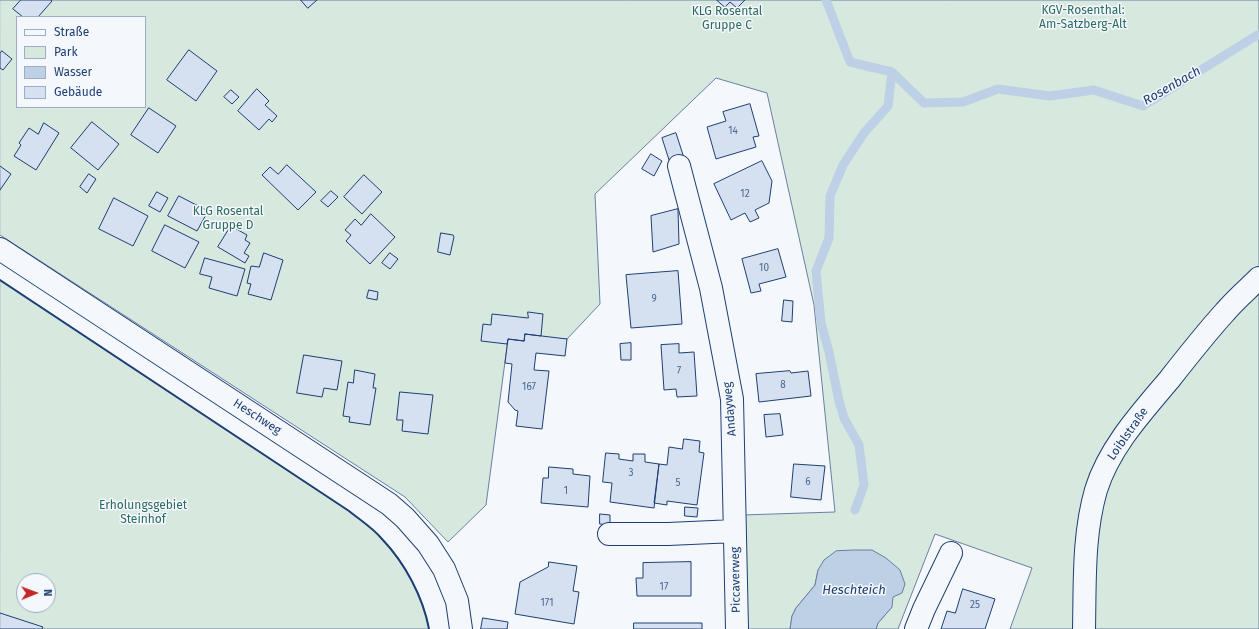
<!DOCTYPE html>
<meta charset="utf-8">
<style>
body{margin:0}
#map{position:relative;width:1259px;height:629px;overflow:hidden;background:#f4f7fb;font-family:"Fira Sans",sans-serif}
canvas{display:block}
.legend{position:absolute;left:16px;top:16px;width:130px;height:92px;box-sizing:border-box;background:#f4f7fb;border:1px solid #9eadc5;margin:0;padding:5px 7px;list-style:none;font-size:12px;color:#1d3f73}
.legend li{display:flex;align-items:center;gap:8px;height:20px}
.legend b{width:20px;border:1px solid #9eadc5}
.north{position:absolute;left:16px;top:573px;width:40px;height:40px;box-sizing:border-box;background:#f4f7fb;border:1px solid #9eadc5;border-radius:50%;rotate:89deg;font-size:11px;font-weight:700;line-height:16px;text-align:center;color:#1d3f73}
.north::after{content:'';display:block;margin:auto;width:14px;height:18px;background:#c62828;clip-path:polygon(50% 0,100% 100%,50% 72%,0 100%)}
</style>
<div id="map">
<canvas width="1259" height="629"></canvas>
<ul class="legend">
<li><b style="height:5px;background:#f4f7fb"></b>Straße</li>
<li><b style="height:11px;background:#d7e8df"></b>Park</li>
<li><b style="height:11px;background:#bed0e5"></b>Wasser</li>
<li><b style="height:11px;background:#d5e0f0"></b>Gebäude</li>
</ul>
<div class="north">N</div>
</div>
<script>
const g = document.querySelector('canvas').getContext('2d');
g.lineJoin = 'round';
function paint(path, color) { g.fillStyle = color; g.fill(path, 'evenodd'); }
function trace(path, color, width, dash) { g.strokeStyle = color; g.lineWidth = width; g.lineCap = dash ? 'butt' : 'round'; g.setLineDash(dash || []); g.stroke(path); }
function write(font, color, halo, rows, align = 'center') {
  g.font = font + ' "Fira Sans",sans-serif'; g.lineWidth = 3; g.setLineDash([]); g.textBaseline = 'middle'; g.strokeStyle = halo; g.fillStyle = color; for (const [text, x, y, turn = 0] of rows) {
    g.save(); g.translate(x, y); g.rotate((+turn || 0) * Math.PI / 180); g.textAlign = isNaN(turn) ? turn : align; if (halo) g.strokeText(text, 0, 0); g.fillText(text, 0, 0); g.restore();
  }
}
const green = new Path2D(`
 M0,0H1259V629H1010L1032,568L935,534L898,629H876L878,623L892,607L818,570L815,585L796,608L792,616L790,629H747L742,515L835,512L814,305L767,93L716,78L595,194L600,304L567,339H508L486,505L448,542L405,497L0,235ZM17,17H145V107H17Z
 M0,280L349,511C360,520 373,528 382,539C404,563 423,596 429,629H0ZM24,581H48V605H24Z`);
const water = new Path2D(`
 M854,550H872L886,558L900,570L905,584L902,593L893,597L892,607L878,623L876,629H790L792,616L796,608L815,585L818,570L824,560L836,551Z`);
const stream = new Path2D(`
 M826,0L850,62L892,72L924,103L963,102L998,89L1050,96L1094,90L1143,106L1259,34
 M855,510L864,485L859,445L844,418L839,401L829,352L821,323L816,271L829,238L830,196L843,165L864,133L888,106L892,72`);
const building = new Path2D(`
 M21,0H51L52,1L38,17H23L13,9Z
 M301,0H317L308,8Z
 M717,0H745L737,8L730,2L725,7Z
 M189,50L217,71L196,101L167,80Z
 M2,51L12,59L3,70L0,68V54Z
 M257,89L269,101L265,105L277,116L272,122L269,119L259,130L238,111Z
 M231,90L239,97L232,104L224,97Z
 M750,104L759,136L753,137L756,147L716,159L707,127L726,121L723,112Z
 M149,108L176,126L158,153L131,135Z
 M92,122L119,144L98,170L71,148Z
 M44,123L59,133L36,170L14,156L21,145L19,143L29,128L38,134Z
 M676,133L684,158L670,163L662,138Z
 M651,154L662,161L654,176L642,169Z
 M762,161L772,181L769,203L755,210L759,218L750,222L745,213L731,220L714,184Z
 M287,165L316,192L298,210L262,175L270,167L278,174Z
 M0,166L11,174L0,190Z
 M89,174L96,179L87,193L80,187Z
 M364,175L382,192L362,214L344,197Z
 M331,191L338,197L328,207L321,201Z
 M157,192L168,198L160,212L149,206Z
 M179,196L208,211L197,231L168,216Z
 M114,198L148,216L133,246L99,229Z
 M678,209L679,244L653,252L651,216Z
 M371,214L395,237L370,264L346,241L351,235L345,230L355,219L361,225Z
 M165,225L199,242L185,268L152,251Z
 M231,226L247,235L245,240L250,243L244,253L249,256L245,263L218,247Z
 M441,233L453,235L454,237L450,255L438,252Z
 M778,249L786,277L759,284L761,291L751,293L742,259Z
 M264,253L283,260L271,300L248,294L251,284L247,283L251,266L259,267Z
 M390,253L398,259L390,269L382,263Z
 M205,258L245,269L237,296L209,288L212,277L200,274Z
 M678,271L682,324L631,328L626,275Z
 M369,290L378,292L377,300L367,298Z
 M784,300L793,301L792,322L782,321Z
 M528,312L543,314L541,336L525,334L524,341L508,339L507,344L481,341L483,324L491,325L492,314L528,318Z
 M525,334L567,339L565,356L536,353L534,370L549,371L542,429L516,426L518,411L515,410L508,402L512,364L505,363L508,339L524,341Z
 M631,343V360H621L620,344Z
 M679,344V353L694,352L697,396L677,397L676,389L664,390L661,345Z
 M304,355L342,361L337,390L324,388L322,397L297,393Z
 M355,370L375,374L373,388H376L370,425L349,422L350,417L343,416L348,382L353,383Z
 M790,371L791,373L808,371L811,396L759,402L756,374Z
 M400,392L433,395L428,434L402,431L403,420H397Z
 M780,414L783,435L766,437L764,415Z
 M684,439L700,441L699,452L704,453L697,505L667,501V505L654,503L659,464L667,465L669,447L682,449Z
 M606,453L619,454V459L633,461V454H645V462L659,464L654,508L610,502L612,483L603,482Z
 M794,464L825,466L821,500L791,497Z
 M549,467L573,469V474L590,476L588,507L541,503L543,478H548Z
 M685,507L698,508L697,517L685,516Z
 M600,514L610,515V525L600,524Z
 M549,562L577,566L573,591L579,592L574,624L515,614L520,582L548,567Z
 M691,562V596H637L636,578H643V563Z
 M963,589L995,599L985,629H941L947,611L955,613Z
 M0,613L43,627L42,629H0Z
 M483,618L508,622L507,629H481Z
 M634,623H702V629H634Z`);
const minor = new Path2D(`
 M679,166L711,288L732,399L737,629
 M0,249L389,504L405,518L428,544L444,569L457,601L461,629
 M609,534H668L735,531
 M916,629L924,609L951,553
 M1084,629C1085,583 1083,535 1096,490C1109,448 1141,413 1169,380C1187,357 1205,334 1225,312C1235,300 1248,289 1259,278`);
const wall = new Path2D(`
 M0,280L349,511C360,520 373,528 382,539C405,563 423,597 429,629`);
const numberNames = [
 ["14",733,131],
 ["12",745,194],
 ["10",764,268],
 ["9",654,299],
 ["7",679,371],
 ["8",783,385],
 ["167",529,387],
 ["3",631,473],
 ["6",808,482],
 ["5",678,483],
 ["1",566,491],
 ["17",664,587],
 ["171",547,603],
 ["25",975,605]
];
const parkNames = [
 ["KGV-Rosenthal:",1083,11],
 ["Am-Satzberg-Alt",1083,25],
 ["KLG Rosental",727,12],
 ["Gruppe C",727,26],
 ["KLG Rosental",228,212],
 ["Gruppe D",228,226],
 ["Erholungsgebiet",143,506],
 ["Steinhof",143,520]
];
const streetNames = [
 ["Andayweg",730,409,-95],
 ["Heschweg",257,417,33],
 ["Loiblstraße",1128,434,-55],
 ["Piccaverweg",736,580,-91]
];
const waterNames = [
 ["Rosenbach",1172,86,-30],
 ["Heschteich",854,590]
];
paint(green, '#d7e8df');
trace(green, '#687fa3', 1);
paint(water, '#bed0e5');
trace(water, '#687fa3', 1);
trace(stream, '#bed0e5', 9);
paint(building, '#d5e0f0');
trace(building, '#1d3f73', 1);
trace(minor, '#1d3f73', 24);
trace(minor, '#f4f7fb', 22);
trace(wall, '#1d3f73', 2);
write('10px', '#4b6792', null, numberNames);
write('12px', '#2c6c60', '#f4f7fb', parkNames);
write('12px', '#1d3f73', '#f4f7fb', streetNames);
write('italic 13px', '#1d3f73', '#f4f7fb', waterNames);
</script>
